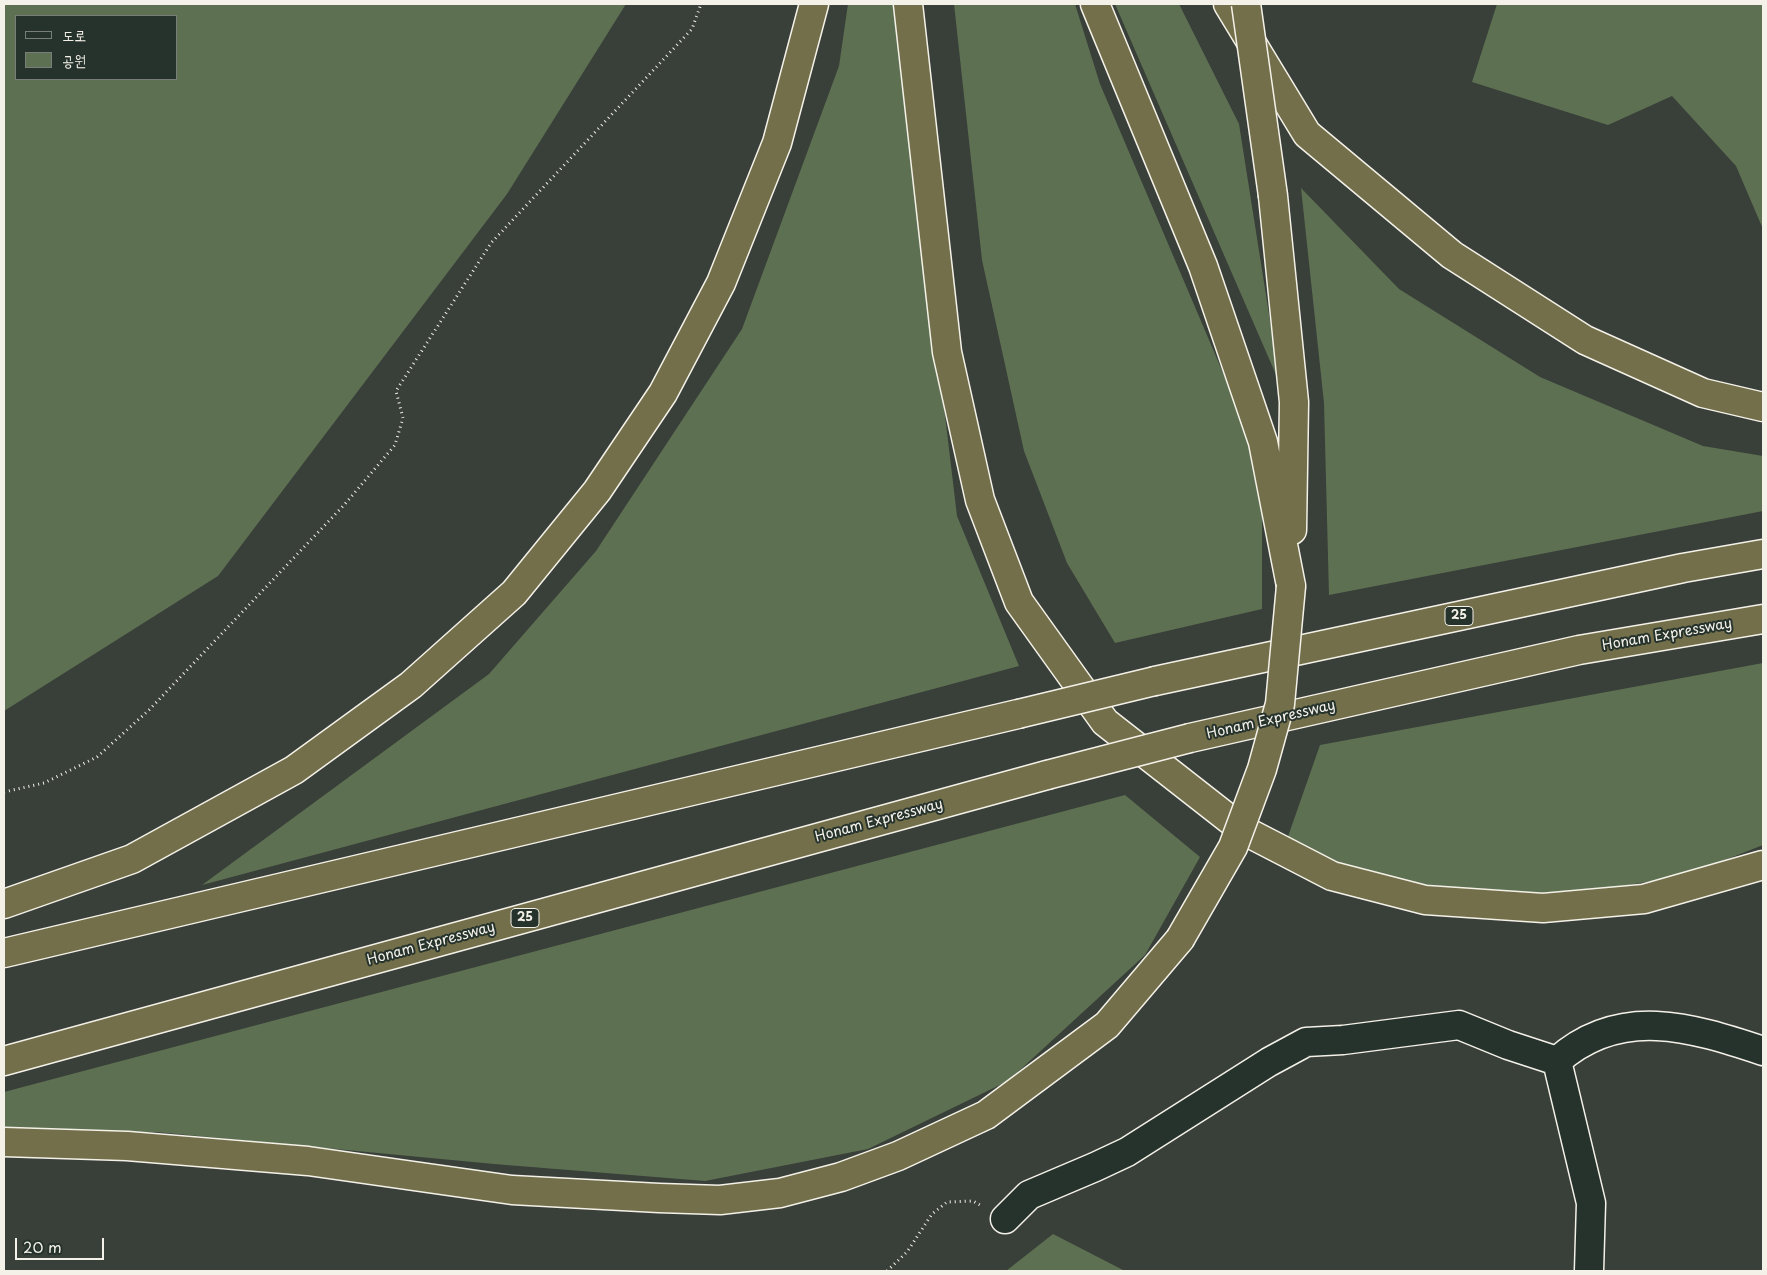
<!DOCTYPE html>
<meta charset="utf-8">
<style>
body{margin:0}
#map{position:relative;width:1767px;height:1275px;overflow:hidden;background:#393f39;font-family:"Playpen Sans","Poor Story",sans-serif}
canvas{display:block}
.frame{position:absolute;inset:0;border:5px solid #f4f1e8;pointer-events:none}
.legend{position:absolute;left:15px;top:15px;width:162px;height:65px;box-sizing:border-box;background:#26332d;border:1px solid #787f78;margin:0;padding:6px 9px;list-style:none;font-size:15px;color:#f4f1e8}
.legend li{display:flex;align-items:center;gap:10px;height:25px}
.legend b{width:25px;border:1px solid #787f78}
.scale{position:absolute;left:15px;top:1238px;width:89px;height:22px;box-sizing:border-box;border:2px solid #f4f1e8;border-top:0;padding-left:6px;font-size:15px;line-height:18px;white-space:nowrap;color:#f4f1e8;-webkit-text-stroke:4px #26332d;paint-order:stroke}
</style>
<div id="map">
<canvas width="1767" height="1275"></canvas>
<div class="frame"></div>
<ul class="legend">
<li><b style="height:6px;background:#26332d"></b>도로</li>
<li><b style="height:14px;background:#5e7052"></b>공원</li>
</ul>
<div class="scale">20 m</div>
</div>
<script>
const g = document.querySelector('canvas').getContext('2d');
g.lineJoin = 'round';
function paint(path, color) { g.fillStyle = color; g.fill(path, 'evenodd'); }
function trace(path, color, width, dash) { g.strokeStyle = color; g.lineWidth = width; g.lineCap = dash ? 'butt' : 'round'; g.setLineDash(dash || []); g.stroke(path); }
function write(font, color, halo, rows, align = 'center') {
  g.font = font + ' "Playpen Sans",sans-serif'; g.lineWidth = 4; g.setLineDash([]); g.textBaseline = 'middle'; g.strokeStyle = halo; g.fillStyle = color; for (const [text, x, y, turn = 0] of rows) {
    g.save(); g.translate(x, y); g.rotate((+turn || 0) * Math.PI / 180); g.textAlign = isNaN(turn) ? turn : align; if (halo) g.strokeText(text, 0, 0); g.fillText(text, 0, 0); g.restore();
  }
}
const green = new Path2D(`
 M4,4H626L507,194L218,576L4,711ZM176,16V79H16V16Z
 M848,4H896L957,516L1019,666L202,885L489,674L596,551L742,329L839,66Z
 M954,4H1075L1100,84L1241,415L1262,492V609L1115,643L1067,563L1024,451L982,260Z
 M1115,4H1179L1239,124L1280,384Z
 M1497,4H1763V229L1736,166L1672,96L1608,125L1472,82Z
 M1301,188L1399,289L1540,377L1703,446L1763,456V511L1329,595L1324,403Z
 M1763,663V845L1687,875L1547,899L1412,896L1285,845L1320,745Z
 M1125,795L1200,857L1145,955L1008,1081L868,1149L705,1181L494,1164L156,1132L4,1135V1092Z
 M1053,1234L1125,1271H1126H1006Z`);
const path = new Path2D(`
 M4,792L44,783L97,757L149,710L345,504L395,445L403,418L396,391L491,243L692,29L701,4
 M887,1271L907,1252L932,1214L947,1202L973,1201L980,1205`);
const minor = new Path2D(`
 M1557,1061L1591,1203L1589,1271
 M1005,1219L1029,1195L1095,1167L1127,1152L1269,1062L1306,1042L1343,1040L1459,1025L1508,1045L1557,1061C1620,1005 1691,1027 1763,1051`);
const highway = new Path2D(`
 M908,4L947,352L980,500L1019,602L1105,722L1243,830L1332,876L1425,900L1543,908L1644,899L1763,865
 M1095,4L1203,266L1263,442L1291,586
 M1228,4L1307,134L1452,255L1585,340L1703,393L1763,407
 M1273,196L1294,402L1292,530
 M1155,681L1683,568L1763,554
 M1190,738L1579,650L1763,619
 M4,904L132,859L294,770L411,685L514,593L597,491L663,393L721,283L777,143L814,4
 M4,953L1018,714
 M4,1061L1047,775
 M4,1142L127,1146L308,1161L512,1190L659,1198L720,1200L780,1193L841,1177L898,1156L986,1115L1107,1025L1180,939`);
const highwayBridge = new Path2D(`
 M1246,4L1273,196
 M1018,714L1155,681
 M1047,775L1190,738
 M1180,939L1233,847L1262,769L1280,704L1291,586`);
const shields = [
 [1459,616,28],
 [525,918,28]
];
const shieldNames = [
 ["25",1459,616],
 ["25",525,918]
];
const streetNames = [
 ["Honam Expressway",1667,635,-10],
 ["Honam Expressway",1271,720,-13],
 ["Honam Expressway",879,821,-15],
 ["Honam Expressway",431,944,-15]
];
paint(green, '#5e7052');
trace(minor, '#f4f1e8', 31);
trace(highway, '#f4f1e8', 31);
trace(path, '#f4f1e8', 3, [1, 4]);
trace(minor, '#26332d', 28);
trace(highway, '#726f4a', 28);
trace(highwayBridge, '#f4f1e8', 31, []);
trace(highwayBridge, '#726f4a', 28);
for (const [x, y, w] of shields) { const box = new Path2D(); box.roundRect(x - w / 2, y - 9.5, w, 19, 4); g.fillStyle = '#26332d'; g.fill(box); trace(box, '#f4f1e8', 1); }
write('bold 12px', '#f4f1e8', null, shieldNames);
write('14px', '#f4f1e8', '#26332d', streetNames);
</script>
